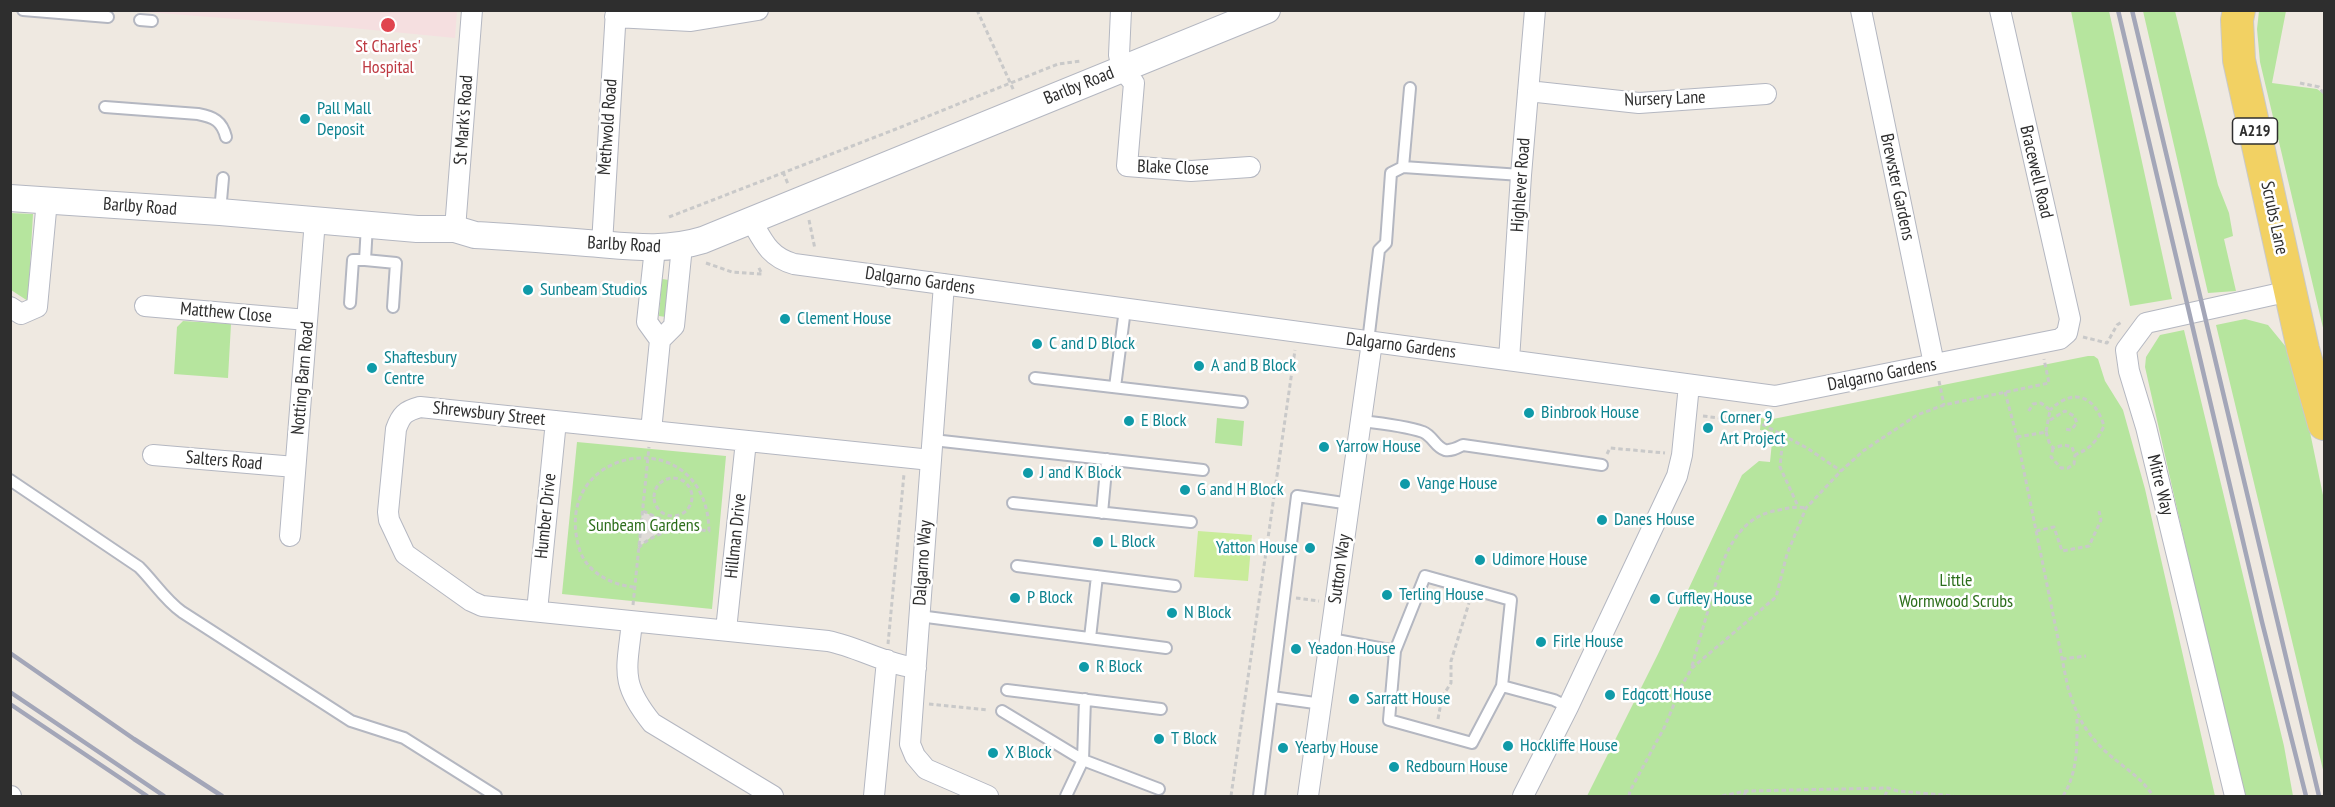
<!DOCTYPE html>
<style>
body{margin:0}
#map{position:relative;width:2335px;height:807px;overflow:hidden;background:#efe9e1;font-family:"PT Sans Narrow",sans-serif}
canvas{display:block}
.frame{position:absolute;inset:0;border:12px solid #2e2e2e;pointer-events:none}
</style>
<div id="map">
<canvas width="2335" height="807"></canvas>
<div class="frame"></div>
</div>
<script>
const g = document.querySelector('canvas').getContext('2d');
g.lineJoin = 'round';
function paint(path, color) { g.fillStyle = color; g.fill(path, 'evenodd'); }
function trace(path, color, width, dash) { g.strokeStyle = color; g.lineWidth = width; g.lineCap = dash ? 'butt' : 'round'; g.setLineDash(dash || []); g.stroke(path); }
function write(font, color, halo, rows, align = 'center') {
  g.font = font + ' "PT Sans Narrow",sans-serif'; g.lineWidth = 5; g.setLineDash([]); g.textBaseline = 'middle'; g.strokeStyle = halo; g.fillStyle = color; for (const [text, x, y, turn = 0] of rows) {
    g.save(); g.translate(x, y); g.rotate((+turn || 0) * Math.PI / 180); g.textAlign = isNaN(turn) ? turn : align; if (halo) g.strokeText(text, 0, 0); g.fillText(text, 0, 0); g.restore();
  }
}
const medical = new Path2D(`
 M133,11L457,10V11L455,38L352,28Z`);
const green = new Path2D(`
 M2071,11H2109L2172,299L2130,306Z
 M2143,11H2175L2218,185L2229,213L2233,236L2224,239L2236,291L2208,293Z
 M2259,11H2286L2272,83L2317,89L2324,94V332L2260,62L2257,29Z
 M10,213L33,214L28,301L11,290Z
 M662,279L669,280L666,317L659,316Z
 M2245,319L2268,325L2286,347L2298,374L2324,500V774L2216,325Z
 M183,321L231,324L228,378L174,374L177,327Z
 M2184,330L2284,746L2293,796H2242L2145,367L2146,357L2160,335Z
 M2088,356H2094L2098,359L2105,381L2123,410L2145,489L2215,796H1587L1658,654L1742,475L1759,461L1770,462L1773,432L1760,430L1761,418L1773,419Z
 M1217,418L1244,421L1242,446L1215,443Z
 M577,442L726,456L712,609L562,594Z`);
const pitch = new Path2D(`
 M1198,531L1252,535L1248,581L1194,577Z`);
const plaza = new Path2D(`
 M642,511L667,523L682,529L661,532L650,538L638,548Z`);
const path = new Path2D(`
 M977,10L1014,91
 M2300,83L2319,87L2324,94
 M783,172L788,184
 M669,217L896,129L1058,64L1081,61
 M809,220L815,249
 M706,263L732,272L762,274L758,266
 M2083,337L2107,343L2117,325L2123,321
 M1939,381L1944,405
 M2005,392L2017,437L2068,688C2076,713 2083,729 2102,748C2119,765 2141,776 2153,796
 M1703,416L1760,423L1807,448L1841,471
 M2050,420L2065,411L2074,416L2077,423L2071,430L2064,429
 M2046,432L2049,442L2053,448L2064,445L2072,447L2075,455C2091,448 2097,441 2104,426C2095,396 2074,387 2050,410
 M1783,436L1780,467L1798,506
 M2017,437L2046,432L2050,410L2041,403L2033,404L2028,412
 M2053,448L2051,457L2061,468H2068L2074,464L2075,455
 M1607,454L1610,448L1665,453
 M654 497a19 19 0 1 1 38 0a19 19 0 1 1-38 0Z
 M643,511L680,528
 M2036,531L2054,527L2062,551L2089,546L2101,520L2099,511
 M634,587C612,585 588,573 580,551C546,445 707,418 709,531C682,527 659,529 638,548
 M1296,598L1319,601
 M633,605L649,447
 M888,644L904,474
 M2062,659L2086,656
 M1692,666C1698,645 1704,624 1710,604C1721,565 1732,517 1779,510C1788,508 1797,506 1806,508
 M929,704L988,710
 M1438,719L1442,697L1451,683V661L1469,603
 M1231,796L1295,350
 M1629,796L1630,791L1665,726L1682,685L1692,668L1776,597L1787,554L1806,508L1841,471L1863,451L1917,415L1944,405L2049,383L2044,359
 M1722,796L1746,791L1888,788L1898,791L1954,796
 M1744,796L1746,791
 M1885,796L1888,788
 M2063,796C2078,772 2077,746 2077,718`);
const service = new Path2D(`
 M23,10L108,17
 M140,20L152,21
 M105,107L198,114C214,117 222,121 226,137
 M1403,167L1521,175
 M220,212L223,178
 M367,225L365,260L396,263L393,307
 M350,303L353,260H365
 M1368,342L1379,250L1386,243L1391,173L1403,167L1410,88
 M1035,378L1242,402
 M1115,387L1125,309
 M1361,421C1379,423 1406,426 1423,432C1433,436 1435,447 1445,450C1452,451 1457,448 1463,445L1602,465
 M933,440L1203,470
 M10,480L139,567C154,582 165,600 182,612L351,721L404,738L496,796
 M1013,503L1191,522
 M1102,513L1107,459
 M1017,566L1175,586
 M919,616L1166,648
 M1090,638L1097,576
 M1331,639L1395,651L1425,576L1511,600L1502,686
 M1395,651L1389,720L1472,743L1502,686L1554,700L1568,707
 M1007,690L1161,709
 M1272,697L1322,704
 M1002,711L1083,760L1159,789
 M1066,796L1083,760L1085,699
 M1259,796L1297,496L1350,504`);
const minor = new Path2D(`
 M1121,10L1119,55L1122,69L1134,83L1127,166L1191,171L1250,167
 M1861,10L1934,364
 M615,17L691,21L758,10
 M1528,91L1639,103L1766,94
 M751,220C763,241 769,257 794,264L1775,396L2060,339L2067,333L2070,319L2000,10
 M455,229L472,10
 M602,244L616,10
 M655,248L647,322L660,340
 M944,284L910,744L915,756L926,769L988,796
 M145,306L307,320
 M10,307L21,314L37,307L47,200
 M1509,360L1521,175L1535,10
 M651,431L660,340L674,326L682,246
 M153,455L295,467
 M290,536L315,220
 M537,611L556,421
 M632,622C627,670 619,682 652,723L773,796
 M726,630L746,441
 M916,668C885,664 858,647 828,641L482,606L471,601L405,554L389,520L388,512L396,429C401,415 405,411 420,407L931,460
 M10,796H11
 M874,796L887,660
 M1308,796L1372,342
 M1523,796L1568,707L1677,476L1682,455L1689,385
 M2235,796L2146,427L2129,371L2126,350L2146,323L2290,291`);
const tertiary = new Path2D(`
 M10,198L220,212L417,229H455L475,235C513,237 550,240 587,243C627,246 664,252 703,240L1267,10`);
const primary = new Path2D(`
 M2239,10L2237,20L2239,60L2303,349L2324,424`);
const rail = new Path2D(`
 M2118,10L2262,622L2306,796
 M2132,10L2319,796
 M10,653L134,739L222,796
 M10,692L164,796
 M10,704L147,796`);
const markers = [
 [388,25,8,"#e0444e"],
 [305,119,6,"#0f9aa8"],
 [528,290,6,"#0f9aa8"],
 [785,319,6,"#0f9aa8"],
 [1037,344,6,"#0f9aa8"],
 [1199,366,6,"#0f9aa8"],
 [372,368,6,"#0f9aa8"],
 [1529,413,6,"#0f9aa8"],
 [1129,421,6,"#0f9aa8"],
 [1708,428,6,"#0f9aa8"],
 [1324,447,6,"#0f9aa8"],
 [1028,473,6,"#0f9aa8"],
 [1405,484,6,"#0f9aa8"],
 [1185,490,6,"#0f9aa8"],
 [1602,520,6,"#0f9aa8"],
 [1098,542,6,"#0f9aa8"],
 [1310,548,6,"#0f9aa8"],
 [1480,560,6,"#0f9aa8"],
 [1387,595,6,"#0f9aa8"],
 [1015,598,6,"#0f9aa8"],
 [1655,599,6,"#0f9aa8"],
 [1172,613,6,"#0f9aa8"],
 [1541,642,6,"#0f9aa8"],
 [1296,649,6,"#0f9aa8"],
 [1084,667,6,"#0f9aa8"],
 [1610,695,6,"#0f9aa8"],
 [1354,699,6,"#0f9aa8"],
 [1159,739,6,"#0f9aa8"],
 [1508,746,6,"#0f9aa8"],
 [1283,748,6,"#0f9aa8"],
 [993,753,6,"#0f9aa8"],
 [1394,767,6,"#0f9aa8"]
];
const shields = [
 [2255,131,45]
];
const shieldNames = [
 ["A219",2255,131]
];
const healthNames = [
 ["St Charles'",388,47],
 ["Hospital",388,68]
];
const streetNames = [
 ["Barlby Road",1079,86,-22],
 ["Nursery Lane",1665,99,-2],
 ["St Mark's Road",464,120,-86],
 ["Methwold Road",608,127,-86],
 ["Blake Close",1173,168,2],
 ["Bracewell Road",2036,172,77],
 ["Highlever Road",1521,185,-86],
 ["Brewster Gardens",1897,187,78],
 ["Barlby Road",140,207,4],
 ["Scrubs Lane",2274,218,78],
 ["Barlby Road",624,245,3],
 ["Dalgarno Gardens",920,281,8],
 ["Matthew Close",226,313,5],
 ["Dalgarno Gardens",1401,346,7],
 ["Dalgarno Gardens",1882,375,-11],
 ["Notting Barn Road",303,378,-85],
 ["Shrewsbury Street",489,414,6],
 ["Salters Road",224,461,5],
 ["Mitre Way",2160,485,76],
 ["Humber Drive",546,516,-84],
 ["Hillman Drive",736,536,-84],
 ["Dalgarno Way",923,563,-86],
 ["Sutton Way",1340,569,-82]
];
const cultureNames = [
 ["Pall Mall",317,109],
 ["Deposit",317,130],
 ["Sunbeam Studios",540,290],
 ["Clement House",797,319],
 ["C and D Block",1049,344],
 ["Shaftesbury",384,358],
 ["Centre",384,379],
 ["A and B Block",1211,366],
 ["Binbrook House",1541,413],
 ["Corner 9",1720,418],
 ["Art Project",1720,439],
 ["E Block",1141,421],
 ["Yarrow House",1336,447],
 ["J and K Block",1040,473],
 ["Vange House",1417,484],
 ["G and H Block",1197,490],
 ["Danes House",1614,520],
 ["L Block",1110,542],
 ["Yatton House",1298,548,"right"],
 ["Udimore House",1492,560],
 ["Terling House",1399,595],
 ["P Block",1027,598],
 ["Cuffley House",1667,599],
 ["N Block",1184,613],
 ["Firle House",1553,642],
 ["Yeadon House",1308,649],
 ["R Block",1096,667],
 ["Edgcott House",1622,695],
 ["Sarratt House",1366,699],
 ["T Block",1171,739],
 ["Hockliffe House",1520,746],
 ["Yearby House",1295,748],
 ["X Block",1005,753],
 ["Redbourn House",1406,767]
];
const parkNames = [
 ["Sunbeam Gardens",644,526],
 ["Little",1956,581],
 ["Wormwood Scrubs",1956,602]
];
paint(medical, '#f5dfe0');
paint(green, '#b6e59e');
paint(pitch, '#c9ec9a');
paint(plaza, '#dfdcd8');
trace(service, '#b4b7c1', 14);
trace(minor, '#b4b7c1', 22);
trace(tertiary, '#b4b7c1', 28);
trace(primary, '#c9c9c9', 34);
trace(path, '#c9c9c9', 3, [4.5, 3]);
trace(service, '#fff', 10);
trace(minor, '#fff', 20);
trace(tertiary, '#fff', 26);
trace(primary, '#f2d163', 32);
trace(rail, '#a3a6b8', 4.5);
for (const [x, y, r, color] of markers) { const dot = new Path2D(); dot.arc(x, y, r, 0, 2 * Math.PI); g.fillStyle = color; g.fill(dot); trace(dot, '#fff', 2); }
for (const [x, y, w] of shields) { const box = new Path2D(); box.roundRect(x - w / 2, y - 13, w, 26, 4.5); g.fillStyle = '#fff'; g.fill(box); trace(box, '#2e2e2e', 1.5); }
write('bold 16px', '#2e2e2e', null, shieldNames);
write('18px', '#be3a42', '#fff', healthNames);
write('18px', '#2e2e2e', '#fff', streetNames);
write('18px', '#0d838f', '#fff', cultureNames, 'left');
write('18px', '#2c6e1b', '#fff', parkNames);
</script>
